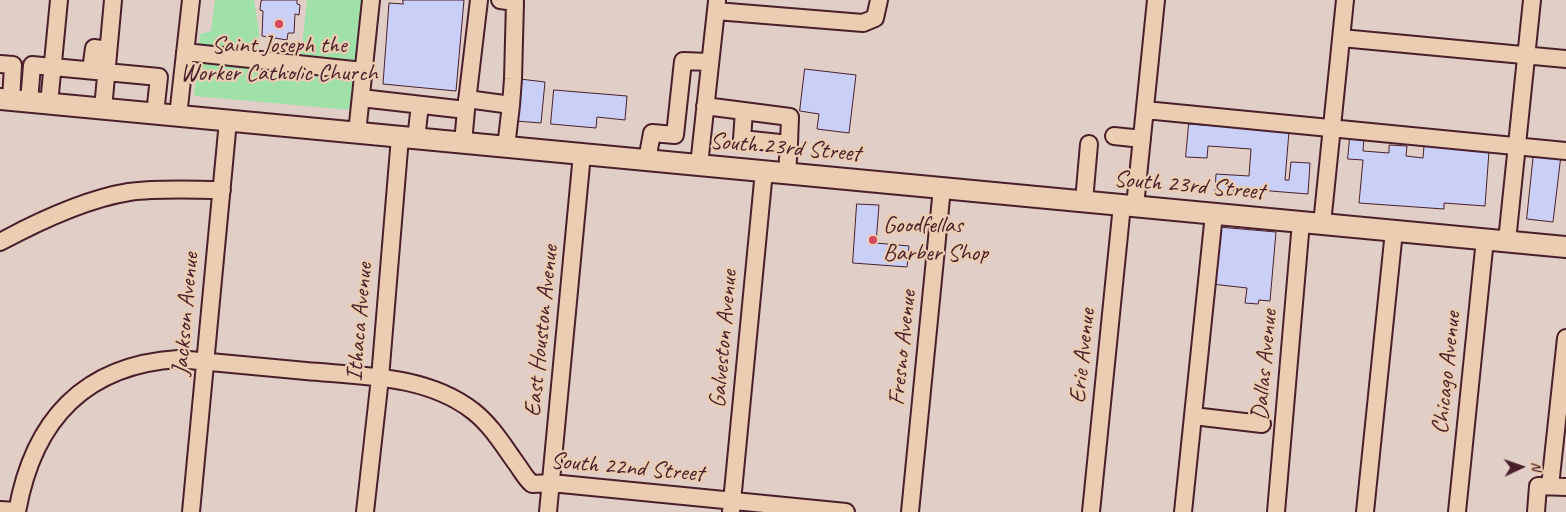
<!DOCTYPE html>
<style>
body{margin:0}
#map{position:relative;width:1566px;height:512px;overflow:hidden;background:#e1cec6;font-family:Caveat,sans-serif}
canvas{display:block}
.north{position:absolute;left:1496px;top:442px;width:50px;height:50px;-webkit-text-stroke:4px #ebcdb1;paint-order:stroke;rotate:87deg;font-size:14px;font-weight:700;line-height:20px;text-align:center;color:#4a1f2b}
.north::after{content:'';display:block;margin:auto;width:18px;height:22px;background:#4a1f2b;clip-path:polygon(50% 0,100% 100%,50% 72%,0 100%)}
</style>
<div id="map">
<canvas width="1566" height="512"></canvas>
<div class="north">N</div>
</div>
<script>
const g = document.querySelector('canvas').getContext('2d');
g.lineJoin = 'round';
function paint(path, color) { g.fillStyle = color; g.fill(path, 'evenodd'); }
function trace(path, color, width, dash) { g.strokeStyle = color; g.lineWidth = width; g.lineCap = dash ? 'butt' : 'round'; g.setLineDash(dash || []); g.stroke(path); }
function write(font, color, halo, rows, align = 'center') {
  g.font = font + ' Caveat,sans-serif'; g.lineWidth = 4.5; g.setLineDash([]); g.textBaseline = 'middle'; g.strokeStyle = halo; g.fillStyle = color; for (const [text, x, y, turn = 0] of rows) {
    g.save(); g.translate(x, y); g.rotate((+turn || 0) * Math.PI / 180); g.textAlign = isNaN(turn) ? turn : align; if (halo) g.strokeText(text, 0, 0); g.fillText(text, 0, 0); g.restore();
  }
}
const green = new Path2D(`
 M215,0H254L259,32L258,50L301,54L307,0H362L351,110L194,96L200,34L211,31Z`);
const building = new Path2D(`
 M264,0H297V4L300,5L299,15L295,14L294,33H288L287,40L262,36L263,11L260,10L261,1Z
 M403,0H464L456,91L383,84L389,3L403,4Z
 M805,69L856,75L849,133L817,129L819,114L800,111Z
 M520,79L545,82L541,123L516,121Z
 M554,90L627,96L625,120L597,117L596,128L551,124Z
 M1189,124L1289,131L1285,180H1289L1291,162L1310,163L1308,194L1234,188L1233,196L1215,195L1216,174L1249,176L1251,149L1208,146L1207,158L1186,157Z
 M1350,138L1364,139L1363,151L1389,153V145L1407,146L1406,156L1423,158L1424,146L1489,151L1485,206L1444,203V209L1359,203L1363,160L1348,159Z
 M1534,152L1561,155L1553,222L1527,219Z
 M857,204L879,205L876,243L909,246L907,267L853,263Z
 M1218,227L1276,232L1270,301L1259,300L1258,304L1245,303L1247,288L1212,284Z`);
const minor = new Path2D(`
 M500,0L515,2L513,79L511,105
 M716,11L863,23L875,18L879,0
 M1341,38L1566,59
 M185,52L363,71
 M0,64L13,65L11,100
 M91,70L94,48L108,50
 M361,98L466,110L479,0
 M467,99L511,105L506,147
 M29,102L32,65L159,77L155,114
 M49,104L59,0
 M705,106L790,117L789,144L742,139L744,111
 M103,109L113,0
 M1145,110L1566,151
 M178,116L191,0
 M357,133L371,0
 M1114,136L1142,139
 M416,139L420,105
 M463,143L466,110
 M647,160L652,133L675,135L683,61L710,62
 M699,165L717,1
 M787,173L789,144
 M1084,201L1089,144
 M1135,206L1156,0
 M1322,224L1345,0
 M1507,241L1532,0
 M0,242C39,221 85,199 129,192C159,188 191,190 222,190
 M1193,416L1262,424
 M1550,486L1566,338
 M0,510L17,511
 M17,512C33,421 83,365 178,359C221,363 263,367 306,371C362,376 427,375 473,411C491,425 503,445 516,463C522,471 525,478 532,484L551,483L846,512
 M191,512L228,121
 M365,512L380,378L400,137
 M548,512L582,154
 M731,512L764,171
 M910,512L942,188
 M1091,512L1122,205
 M1183,512L1214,214
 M1276,512L1301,222
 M1365,512L1394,231
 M1457,512L1485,239
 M1536,512L1538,486L1566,487`);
const major = new Path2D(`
 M0,99L1566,247`);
const markers = [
 [279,24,5,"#d1495b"],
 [873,240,5,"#d1495b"]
];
const poiNames = [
 ["Saint Joseph the",279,46],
 ["Worker Catholic Church",279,74],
 ["Goodfellas",883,226,"left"],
 ["Barber Shop",883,254,"left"]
];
const streetNames = [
 ["South 23rd Street",785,148,5],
 ["South 23rd Street",1189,186,5],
 ["Jackson Avenue",186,314,-85],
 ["Ithaca Avenue",360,322,-85],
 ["East Houston Avenue",542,331,-84],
 ["Galveston Avenue",724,339,-85],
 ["Fresno Avenue",903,348,-84],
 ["Erie Avenue",1083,356,-84],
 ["Dallas Avenue",1265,365,-85],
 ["Chicago Avenue",1447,373,-84],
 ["South 22nd Street",627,468,5]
];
paint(green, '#a0e0a9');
paint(building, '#c9cff7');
trace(building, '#4a1f2b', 1);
trace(minor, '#4a1f2b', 20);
trace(major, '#4a1f2b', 24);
trace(minor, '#ebcdb1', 16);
trace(major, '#ebcdb1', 20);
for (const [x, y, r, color] of markers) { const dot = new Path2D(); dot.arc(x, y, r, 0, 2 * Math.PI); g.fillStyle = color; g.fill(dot); trace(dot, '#ebcdb1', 2); }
write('24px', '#4a1f2b', '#ebcdb1', poiNames);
write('24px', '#4a1f2b', '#ebcdb1', streetNames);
</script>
